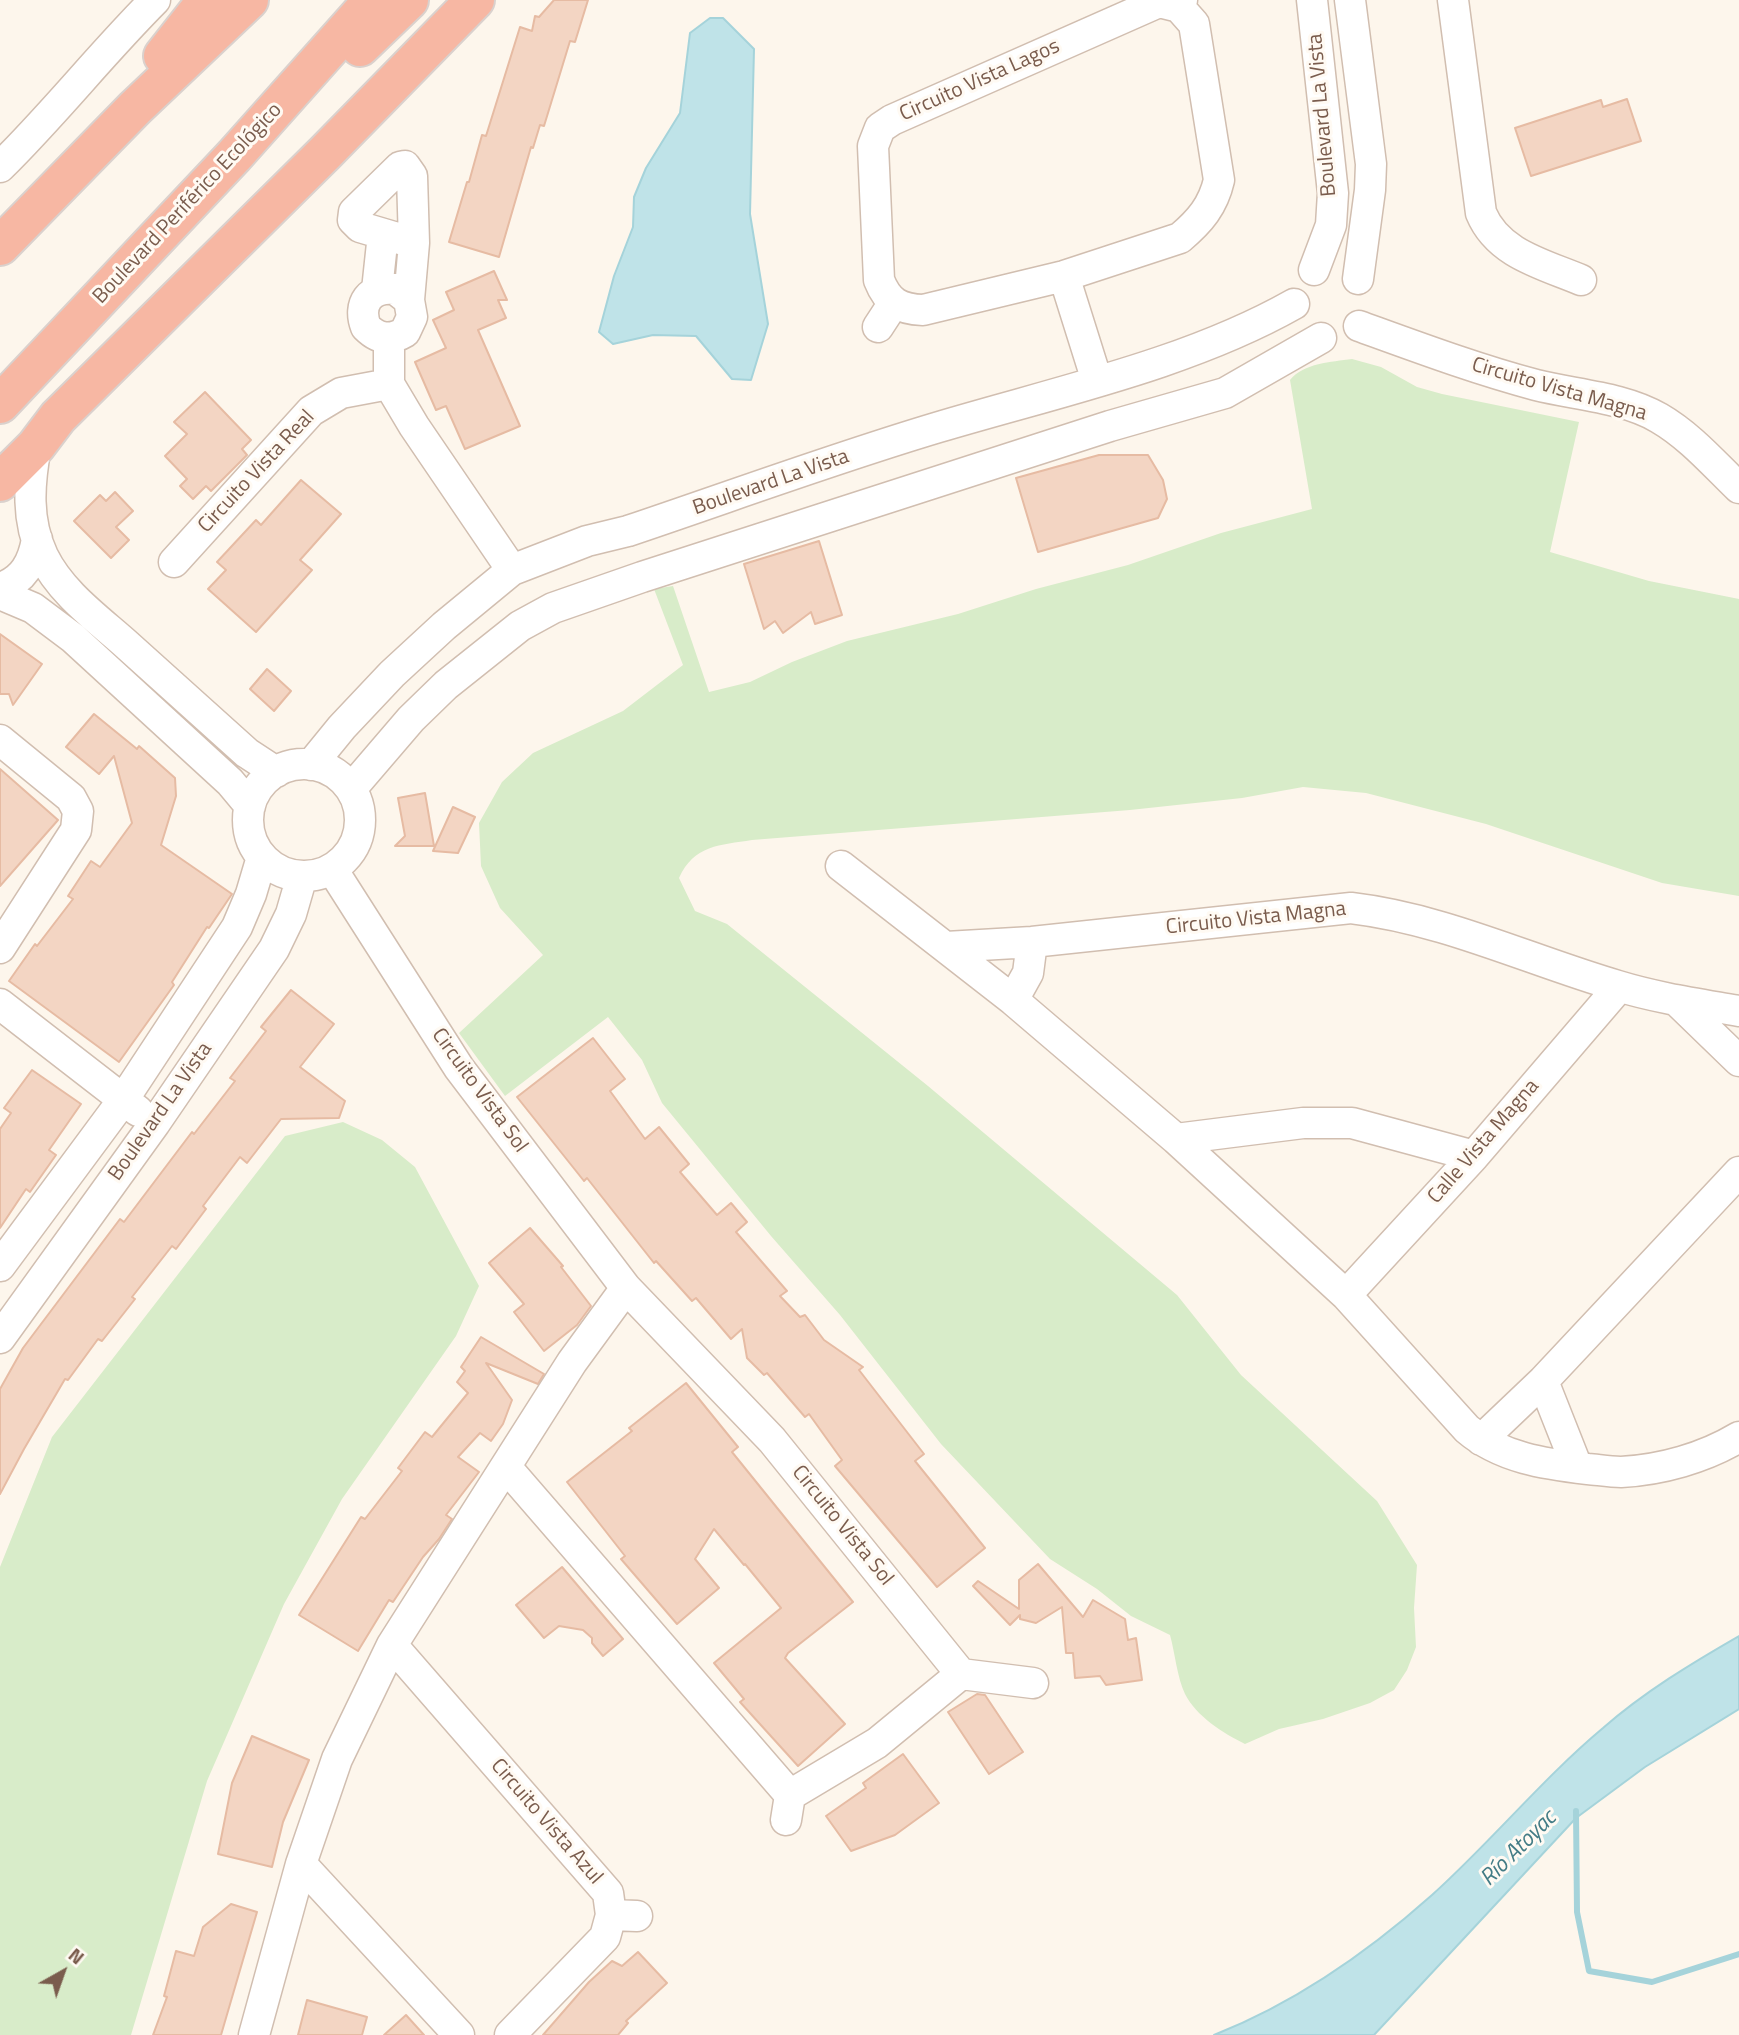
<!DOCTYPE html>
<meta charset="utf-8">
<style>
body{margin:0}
#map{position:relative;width:1739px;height:2035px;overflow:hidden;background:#fdf6ec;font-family:"Titillium Web",sans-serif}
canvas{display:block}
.north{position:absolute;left:28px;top:1937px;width:70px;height:70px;-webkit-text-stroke:5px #fffaf3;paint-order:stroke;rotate:40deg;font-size:19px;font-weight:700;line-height:28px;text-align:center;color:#7a5c4d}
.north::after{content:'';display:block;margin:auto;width:24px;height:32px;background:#7a5c4d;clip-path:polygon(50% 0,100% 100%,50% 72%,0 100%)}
</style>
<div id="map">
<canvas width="1739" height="2035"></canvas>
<div class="north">N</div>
</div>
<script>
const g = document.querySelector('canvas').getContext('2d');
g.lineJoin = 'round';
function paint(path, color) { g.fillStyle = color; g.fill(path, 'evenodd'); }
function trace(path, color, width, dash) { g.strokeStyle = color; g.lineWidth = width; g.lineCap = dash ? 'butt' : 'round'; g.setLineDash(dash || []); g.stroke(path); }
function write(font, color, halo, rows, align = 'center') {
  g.font = font + ' "Titillium Web",sans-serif'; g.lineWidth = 6; g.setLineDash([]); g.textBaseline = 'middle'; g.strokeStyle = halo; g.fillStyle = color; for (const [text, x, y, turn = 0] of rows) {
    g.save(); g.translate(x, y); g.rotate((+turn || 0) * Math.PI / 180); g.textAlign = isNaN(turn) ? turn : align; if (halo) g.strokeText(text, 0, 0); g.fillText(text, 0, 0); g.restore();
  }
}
const green = new Path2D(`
 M1352,359L1381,367L1417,387L1442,394L1579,422L1550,552L1649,581L1739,599V896L1662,883L1486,824L1366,793L1303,787L1242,798L1130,810L752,840C720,845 694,845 679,878L695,911L727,924L928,1086L1177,1295L1241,1375L1377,1501L1417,1565L1414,1608L1416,1647L1407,1670L1394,1690L1370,1703L1323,1719L1279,1729L1245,1744C1223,1733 1196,1716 1185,1694C1177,1677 1175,1653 1170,1635L1131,1616L1097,1589L1050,1559L941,1444L840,1315L771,1236L662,1103L642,1060L608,1017L505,1096L459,1033L543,955L500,908L481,866L479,823L502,782L533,753L623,711L683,665L654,589L673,586L709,692L750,682L792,662L847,641L958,614L1036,589L1128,565L1221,533L1312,509L1290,380C1304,363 1331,362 1352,359Z
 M343,1122L382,1140L415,1167L479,1286L456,1336L342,1499L284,1604L207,1781L131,2035H0V1567L52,1437L285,1136Z`);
const water = new Path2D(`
 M710,18H723L754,49L750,214L768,324L751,380L732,379L696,336L653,335L613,344L599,332L614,276L633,227L634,197L646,168L680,113L690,33Z
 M1739,1636V1709L1645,1767L1576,1818L1374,2035H1214C1295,2003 1367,1953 1432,1895C1491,1842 1542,1779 1603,1728C1644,1692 1692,1663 1739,1636Z`);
const stream = new Path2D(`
 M1576,1811L1577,1912L1589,1971L1652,1982L1739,1954`);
const building = new Path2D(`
 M554,0H588L575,42L570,41L544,126L540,125L533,148L531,147L499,257L449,242L467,182H469L482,135L486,136L520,27L532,31L535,16L539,17Z
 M1627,99L1641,141L1531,176L1515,128L1601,100L1603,107Z
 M494,271L507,300H498L506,318L478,330L520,426L465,449L446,406L436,410L415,362L446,348L433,320L454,310L446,292Z
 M205,392L251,440L242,449L247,455L211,491L206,486L193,499L180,486L187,479L165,456L187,434L174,422Z
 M1099,455H1148L1163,480L1167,499L1158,518L1038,552L1016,478Z
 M301,480L341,514L300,560L312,570L256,632L208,589L226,570L217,562L256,520L261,525Z
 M115,492L133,511L116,527L129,540L111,558L74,521L100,495L106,501Z
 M819,541L842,615L815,624L811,612L783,633L775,621L764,629L744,564Z
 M0,634L42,664L13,705L9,694H0Z
 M267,669L291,691L274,711L250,689Z
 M94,714L137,749L139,746L175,778L176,796L161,845L232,894L209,928L207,927L172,982L174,985L119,1062L9,981L35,944L37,946L73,899L68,896L91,861L100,867L132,823L114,756L99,774L66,747Z
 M0,769L58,820L0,886Z
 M425,793L434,846H395L405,836L398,798Z
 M453,807L475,817L458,853L433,851Z
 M291,990L334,1024L300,1067L345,1101L339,1118L281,1119L247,1163L240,1157L203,1206L206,1209L176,1249L172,1246L132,1297L135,1299L102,1341L98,1339L68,1380L65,1379L24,1449L0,1494V1389L23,1348L120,1219L124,1222L192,1132L194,1134L235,1081L230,1078L266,1031L261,1027Z
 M593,1038L625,1079L610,1091L645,1139L659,1127L689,1164L680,1172L717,1215L731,1203L747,1222L736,1232L787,1291L780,1296L800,1317L805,1315L824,1340L863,1367L859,1370L924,1454L915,1461L985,1548L937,1587L835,1466L842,1460L809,1414L805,1417L767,1373L764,1375L747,1358L742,1329L731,1339L696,1298L692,1301L656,1261L654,1263L587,1178L584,1181L517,1097Z
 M32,1070L81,1104L49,1150L56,1155L30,1192L26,1189L0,1228V1129L11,1113L4,1108Z
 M530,1228L563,1266L561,1267L591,1306L577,1325L544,1351L514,1312L524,1304L489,1263Z
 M481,1337L544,1374L538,1384L486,1363L512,1400L503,1424L491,1441L480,1433L458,1457L479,1472L446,1515L452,1519L439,1539L423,1557L393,1602L389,1600L358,1651L299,1615L361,1517L365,1519L402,1471L398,1468L425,1432L432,1437L468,1393L457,1382L465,1371L461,1367Z
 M686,1383L738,1447L732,1452L853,1602L788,1653L785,1658L845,1724L798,1766L740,1702L744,1699L714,1663L781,1608L745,1564L744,1565L714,1529L695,1559L719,1588L677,1624L621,1559L625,1556L567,1482L632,1431L629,1428Z
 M1038,1564L1083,1617L1093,1600L1125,1619L1128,1640L1136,1638L1142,1680L1106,1685L1100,1676L1075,1678L1073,1653H1066L1062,1607L1036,1623L1020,1619V1615L1010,1625L973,1586L978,1581L1019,1609V1580Z
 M562,1567L623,1639L603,1656L592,1643V1638L583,1630L559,1626L544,1638L516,1605Z
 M977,1694L985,1695L1023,1752L989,1774L948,1712Z
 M252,1736L309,1760L283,1822L272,1867L218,1854L232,1783Z
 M903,1754L939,1803L895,1835L851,1851L826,1816L866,1788L863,1783Z
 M231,1904L257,1912L221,2035H153L167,1997L164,1996L176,1951L194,1956L203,1927Z
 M638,1952L667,1983L626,2021L628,2023L618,2035H543L589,1982L612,1961L622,1966Z
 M307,2000L367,2017L362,2035H298Z
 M406,2015L424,2035H384Z`);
const minor = new Path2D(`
 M1312,0L1333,193L1331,225L1314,270
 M1350,0L1371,164L1370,190L1358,279
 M1453,0L1481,213C1498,254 1543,264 1581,280
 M1179,7L1159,2L892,120L880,128L873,146L879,280C888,303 900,309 923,310L1064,276L1180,238C1200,221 1213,206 1219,180L1194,24L1179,7L1182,0
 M0,167C54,114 101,54 155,0
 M1064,276L1097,381
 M377,290L383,234
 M409,300L395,289C370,286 357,304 366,327C378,339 390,341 405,332L412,317L409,300L414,243L412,176L405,166L400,167L354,212L353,220L360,227L414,243
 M1359,326C1417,347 1476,369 1536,385C1576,395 1623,397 1659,418C1690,436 1714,464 1739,488
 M878,327L893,304
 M389,339V384L414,426L512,570
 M36,446C29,484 26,520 43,556C61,593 98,619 127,645C167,681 207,717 247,753L276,772
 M174,562L311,411L341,393L389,384
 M0,588C24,580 33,562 37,539
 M0,594L33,608L73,638L230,782L250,806
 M0,740L71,798L78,811L76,830L0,948
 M248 820a56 56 0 1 1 112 0a56 56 0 1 1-112 0Z
 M311,765L342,727L392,674L444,626L512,570L587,541L628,531C732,496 835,458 939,427C1056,392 1188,364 1294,304
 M351,789L411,719L446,685L520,626L553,608L642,577L1110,426L1225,393L1321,338
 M841,866L1013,1000L1176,1139L1346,1295L1467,1429C1501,1458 1545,1464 1588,1469C1599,1470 1610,1472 1621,1472C1661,1470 1704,1458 1739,1437
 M332,869L459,1068L626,1288L772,1440L961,1674
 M946,947L1032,942L1351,908C1444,919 1529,960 1618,986C1657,998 1699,1004 1739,1011
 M1013,1000L1028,973L1032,942
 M1676,1000L1739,1061
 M0,1004L138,1111
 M1176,1139L1303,1123H1352L1474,1156
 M0,1266L123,1100L237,927L251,894L262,857
 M1346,1295L1474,1156L1619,987
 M0,1338L155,1123L274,949L291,914L302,876
 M1543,1381L1577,1467
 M1481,1440L1543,1381L1739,1172
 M506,1467L790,1795
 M392,1645L608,1893L611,1915L605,1937L510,2035
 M961,1674L1033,1683
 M790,1795L877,1743L961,1674
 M786,1820L790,1795
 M301,1864L459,2035
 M611,1915L637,1916
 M254,2035L301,1864L337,1759L392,1645L572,1362L626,1288`);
const highway = new Path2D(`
 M360,47L409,0
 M163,56L207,0
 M0,246L135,108L249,0
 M0,404L234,156L373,0
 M0,482L36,446L58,417L325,153L475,0`);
const streetNames = [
 ["Circuito Vista Lagos",980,81,-24],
 ["Boulevard La Vista",1323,115,-95],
 ["Boulevard Periférico Ecológico",188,204,-47],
 ["Circuito Vista Magna",1559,390,16],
 ["Circuito Vista Real",257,472,-47],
 ["Boulevard La Vista",771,483,-19],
 ["Circuito Vista Magna",1256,919,-6],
 ["Circuito Vista Sol",479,1091,54],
 ["Boulevard La Vista",161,1112,-55],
 ["Calle Vista Magna",1484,1142,-49],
 ["Circuito Vista Sol",842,1526,51],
 ["Circuito Vista Azul",546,1822,49]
];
const waterNames = [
 ["Río Atoyac",1519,1849,-45]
];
paint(green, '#d8ecc9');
paint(water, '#bfe3e8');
trace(water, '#a5d3da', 2);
trace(stream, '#a5d3da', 6);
paint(building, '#f3d5c3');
trace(building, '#e6bba3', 2);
trace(minor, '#d1beb0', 33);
trace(highway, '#dad1cd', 42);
trace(minor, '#fff', 30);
trace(highway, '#f7b7a3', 38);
write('21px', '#7a5c4d', '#fffaf3', streetNames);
write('italic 23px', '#437c86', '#fffaf3', waterNames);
</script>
